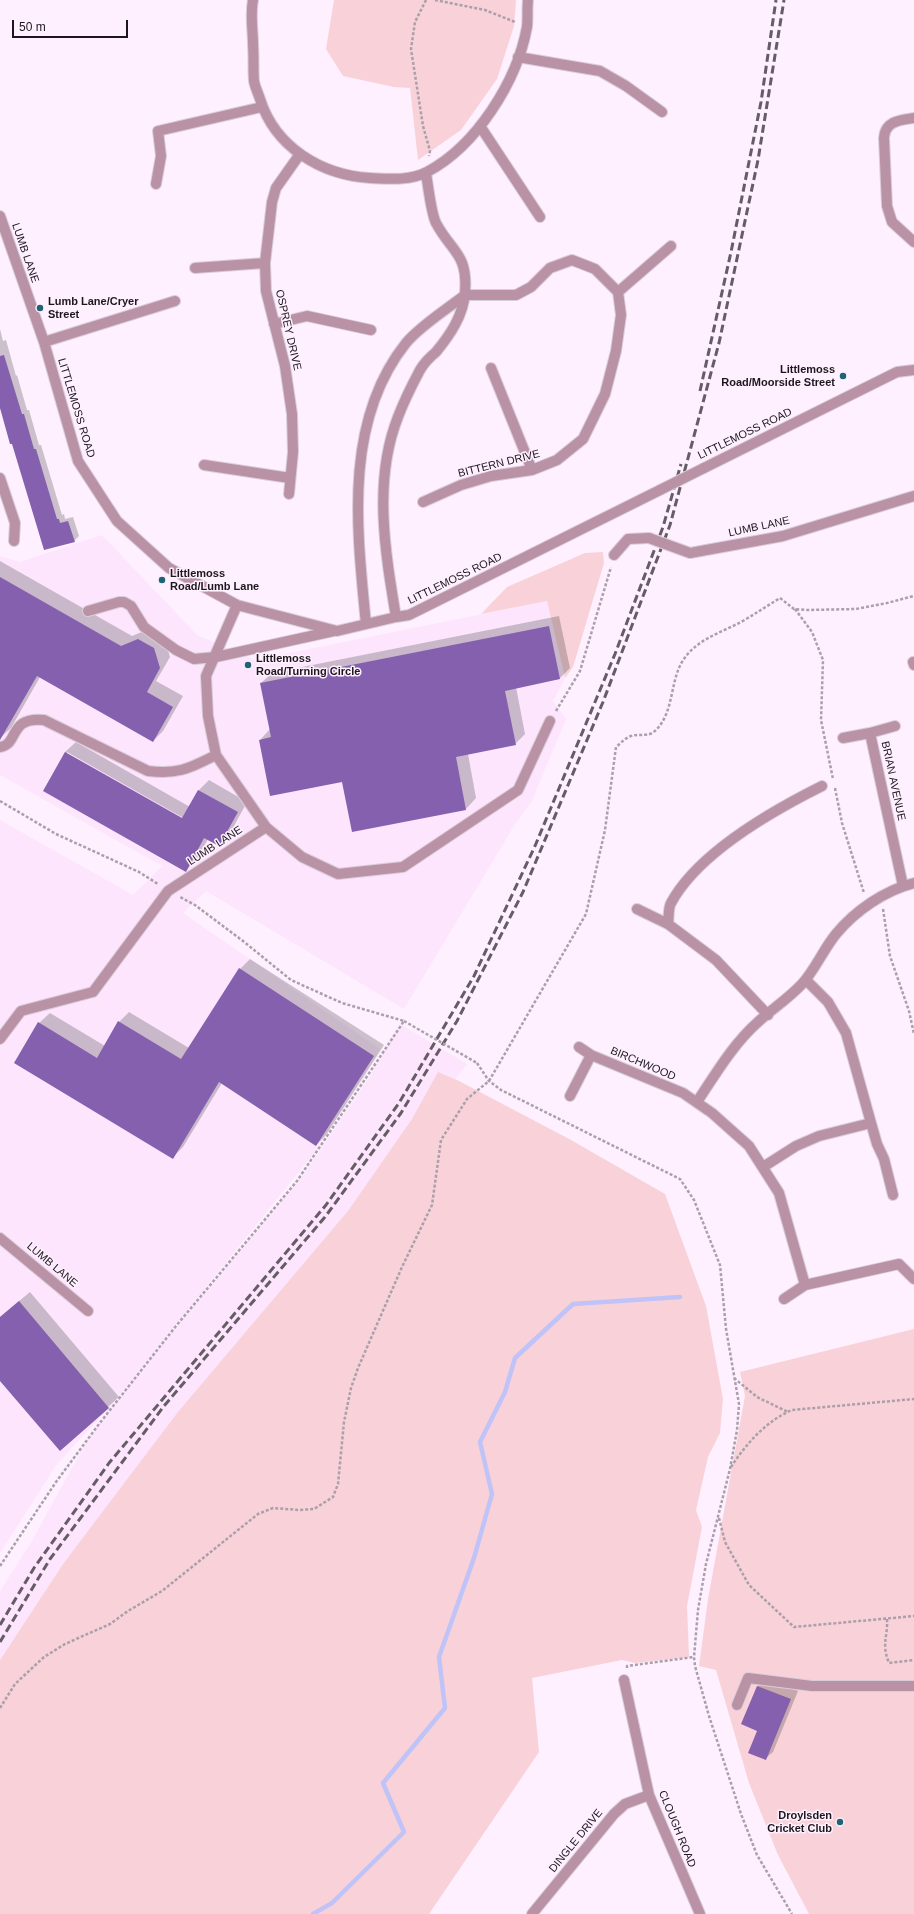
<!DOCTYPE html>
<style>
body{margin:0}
#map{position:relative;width:914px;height:1914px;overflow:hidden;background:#fef0fe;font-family:Arial,sans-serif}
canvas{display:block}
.scale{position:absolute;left:12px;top:20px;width:116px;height:18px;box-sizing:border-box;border:2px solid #1d171d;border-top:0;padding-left:5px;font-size:12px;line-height:14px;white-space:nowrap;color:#1d171d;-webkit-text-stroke:3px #fef0fe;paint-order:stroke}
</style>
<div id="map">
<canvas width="914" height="1914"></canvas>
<div class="scale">50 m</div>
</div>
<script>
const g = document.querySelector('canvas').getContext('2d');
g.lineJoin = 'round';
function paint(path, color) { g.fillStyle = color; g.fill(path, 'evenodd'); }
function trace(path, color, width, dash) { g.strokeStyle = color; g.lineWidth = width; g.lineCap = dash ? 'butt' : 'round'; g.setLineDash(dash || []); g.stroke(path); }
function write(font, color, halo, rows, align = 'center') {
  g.font = font + ' Arial,sans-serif'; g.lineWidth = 3; g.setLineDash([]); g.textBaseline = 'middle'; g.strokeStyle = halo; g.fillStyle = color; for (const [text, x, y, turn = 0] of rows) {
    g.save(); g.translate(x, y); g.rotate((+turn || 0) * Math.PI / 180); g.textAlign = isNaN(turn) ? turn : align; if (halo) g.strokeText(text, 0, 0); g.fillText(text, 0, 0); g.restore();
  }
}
const built = new Path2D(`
 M102,535L197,635L255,660L547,601L565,678L553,701L566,719L532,801L514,826L404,1009L206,891L183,913L380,1049L314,1153L109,1408L57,1464L0,1553V820L133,895L162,866L0,775V556L20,562Z
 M400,1024L467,1064L63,1564L0,1660V1591L30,1544L88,1439L147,1362L302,1177L370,1076Z`);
const green = new Path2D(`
 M334,0H516L514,26L497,79L461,130L418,160L410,88L394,87L343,76L326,49Z
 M603,552L604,563L573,667L565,678L547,601L481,614L507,587L585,553Z
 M438,1072L459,1081L571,1140L665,1194L706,1306L723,1399L720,1433L708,1457L696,1510L702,1527L687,1606L689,1657L635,1663L622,1660L532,1678L539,1752L429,1914H0V1660L63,1564L178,1412L348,1211L412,1119Z
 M914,1329V1914H809L778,1855L749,1783L716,1670L699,1666L708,1599L745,1396L740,1372Z`);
const shadow = new Path2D(`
 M0,329L3,341L6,340L16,376L17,375L27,410H29L39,445H41L62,515L64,514L65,519L73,517L79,536L74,541L45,549L13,442L0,408Z
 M0,561L132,636L149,629L164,638L170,657L156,681L183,696L163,731L153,741L40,677L11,728L0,738Z
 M559,616L570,668L559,679L516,687L525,734L515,744L468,754L476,798L466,809L353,831L343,780L260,740L270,729L261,683L272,673Z
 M76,742L190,807L199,790L209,780L247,802L229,835L219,845L208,839L196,860L186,870L44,790L65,752ZM67,752L187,820L186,821L67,754Z
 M250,959L384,1045L326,1135L316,1145L222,1083L183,1147L173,1157L39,1023L50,1013L105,1046L119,1022L129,1012L189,1048L240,969Z
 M30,1292L119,1397L60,1450L0,1380V1317Z
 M766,1679L798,1691L773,1752L765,1759L758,1730L743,1723L758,1686Z`);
const stream = new Path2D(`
 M313,1914L332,1903L404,1832L383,1783L445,1708L439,1657L474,1558L492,1494L480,1442L505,1392L515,1358L573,1304L680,1297`);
const building = new Path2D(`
 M4,355L22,414H24L34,449H36L57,519H59L60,523L68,521L75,542L44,550L12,444H10L0,408V356Z
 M0,577L121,646L138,639L154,648L160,668L147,692L173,707L153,742L37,676L0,740Z
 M549,626L560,679L505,691L516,745L456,757L466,810L352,832L342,782L270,796L259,740L271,737L260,683Z
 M65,752L182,818L198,790L238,812L219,846L204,838L186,872L43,791Z
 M239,968L374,1056L316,1146L219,1082L173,1159L14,1063L38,1022L97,1058L118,1021L181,1059Z
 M19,1301L109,1408L60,1451L0,1381V1317Z
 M757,1686L791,1699L766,1760L748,1753L757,1731L741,1724Z`);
const path = new Path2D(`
 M426,0L415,22L411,49L423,126L430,151L429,156
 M435,0L485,10L515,22
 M795,609L812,632L823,660L821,720L833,779
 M556,711L580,671L611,567
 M835,788L842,823L864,893
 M0,801L56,834L139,872L158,884
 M883,909L890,956L909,1011L914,1034
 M477,1063L489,1081L501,1090L680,1179L694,1200L720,1265L726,1329L739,1404L737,1430L730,1469L706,1564L698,1610L694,1657L695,1666L709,1716L741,1814L757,1855L792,1914
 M734,1378L757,1397L788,1412
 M731,1467C746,1444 766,1421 792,1410L914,1399
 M719,1518L725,1542L749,1585L794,1627L914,1616
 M0,1566L56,1482L99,1424L176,1326L297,1181L404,1021L342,1003L291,980L243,941L195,905L180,897
 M887,1619C888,1638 881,1643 889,1663L914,1660
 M627,1668V1666L694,1657
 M0,1708L15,1684L44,1657L65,1644L110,1624L128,1611L162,1591L258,1514L273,1508L299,1510L314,1509L333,1497L338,1484L344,1422L351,1388L358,1368L402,1267L432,1205L441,1140L467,1099L489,1081L586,914L605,830L616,747C621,743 625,738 631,736C640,733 648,738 656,730C674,712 670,682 682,662C695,640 720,633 741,622C755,614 767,606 780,598L794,609L806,610L856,609L887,603L914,596`);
const minor = new Path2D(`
 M253,0C250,15 253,30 253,45C254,57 253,70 254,81C255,87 258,93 260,99C275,147 321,175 370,178C388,179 410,181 427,172C476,146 517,82 527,27C528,19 527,9 528,0
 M518,57L600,71L626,86L662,112
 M914,118C900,120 885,121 884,138L887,206L892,222L914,242
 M480,126L540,217
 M156,184L161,156L158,131L262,107
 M0,216L44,342L78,461L117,521L169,568L237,605L337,631L396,617L409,615L660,490
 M195,268L265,263
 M618,292L671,246
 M274,324L307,316L371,330
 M44,342L175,301
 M491,368L532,470
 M204,465L290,478
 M704,468L897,372L914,370
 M0,478L15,523L14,541
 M289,494L293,452L292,414L285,366L266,291L265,263L272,202L276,188L300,154
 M423,502L461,485L491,476L532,470L557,460L583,439L605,394L616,351L621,315L618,292L595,269L572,260L550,268L531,287L516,295H465
 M690,553L783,536L914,496
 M614,555L628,539L649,538
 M88,611L119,602H124L131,606L144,627L176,650L194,659L216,657L334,631
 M396,617C385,551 373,480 398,417C404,401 412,385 420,370C424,363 430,357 436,352C450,335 463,316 465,293C468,253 452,253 436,223C431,213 428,185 426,173
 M366,624C357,530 343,422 406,343C420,326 447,309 465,295
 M913,662L914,665
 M870,733L895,726
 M843,738L870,733L903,886
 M0,747C19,745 8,716 44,720L148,771C178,775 190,768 216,755
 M266,827L302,857L338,874L403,867L518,790L550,721
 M637,909L668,924
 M768,1015L716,960L668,924C669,918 668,908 671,903C698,853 772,811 822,786
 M0,1039L21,1011L93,992L168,891L266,827L216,755L208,716L206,676L237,605
 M579,1047L591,1055L683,1093L712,1113L749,1146L779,1193L805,1285
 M570,1096L591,1055
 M697,1102C715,1075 733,1044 758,1022C772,1009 788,999 802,984C815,970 823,950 836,934C855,911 885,890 914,883
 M871,1123L877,1144L884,1159L893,1195
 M763,1167L796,1146L819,1136L871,1123L846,1033L828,1002L806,980
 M0,1238L88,1311
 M784,1299L805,1285L899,1264L914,1279
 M624,1680L649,1795L700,1914
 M737,1705L748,1678L812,1686H914
 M532,1914L614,1814L625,1804L649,1795`);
const rail = new Path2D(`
 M700,391L731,252L761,102L776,0
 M0,1625L34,1568L109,1463L326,1205L399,1103L474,976L535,846L615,654L663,527L681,464
 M0,1642L50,1559L164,1406L325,1217L401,1113L457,1021L523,892L603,702L670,525L719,343L758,160L784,0`);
const pathBridge = new Path2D(`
 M404,1021L477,1063`);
const minorBridge = new Path2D(`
 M660,490L704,468
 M649,538L690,553`);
const markers = [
 [40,308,4,"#1f6475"],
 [843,376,4,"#1f6475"],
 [162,580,4,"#1f6475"],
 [248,665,4,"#1f6475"],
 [840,1822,4,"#1f6475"]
];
const streetNames = [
 ["LUMB LANE",25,253,71],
 ["OSPREY DRIVE",288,330,77],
 ["LITTLEMOSS ROAD",76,408,73],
 ["LITTLEMOSS ROAD",745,434,-26],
 ["BITTERN DRIVE",499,464,-14],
 ["LUMB LANE",759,527,-12],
 ["LITTLEMOSS ROAD",455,579,-26],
 ["BRIAN AVENUE",893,781,78],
 ["LUMB LANE",215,846,-33],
 ["BIRCHWOOD",643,1064,23],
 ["LUMB LANE",52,1265,40],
 ["CLOUGH ROAD",677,1829,68],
 ["DINGLE DRIVE",576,1841,-51]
];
const poiNames = [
 ["Lumb Lane/Cryer",48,302],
 ["Street",48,315],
 ["Littlemoss",835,370,"right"],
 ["Road/Moorside Street",835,383,"right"],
 ["Littlemoss",170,574],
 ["Road/Lumb Lane",170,587],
 ["Littlemoss",256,659],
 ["Road/Turning Circle",256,672],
 ["Droylsden",832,1816,"right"],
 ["Cricket Club",832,1829,"right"]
];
paint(built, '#fce5fd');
paint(green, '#f8d2d8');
paint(shadow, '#0003');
trace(stream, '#c0c3f7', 4.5);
paint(building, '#8460ae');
trace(minor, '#dacdda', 12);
trace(path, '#aa9faa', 2.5, [3, 2]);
trace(minor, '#ba92a6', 10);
trace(rail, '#655c65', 3, [8, 4]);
trace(minorBridge, '#dacdda', 12, []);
trace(pathBridge, '#aa9faa', 2.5, [3, 2]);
trace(minorBridge, '#ba92a6', 10);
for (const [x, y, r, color] of markers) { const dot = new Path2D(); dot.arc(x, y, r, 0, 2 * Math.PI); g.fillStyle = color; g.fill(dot); trace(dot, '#fef0fe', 1.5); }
write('11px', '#1d171d', '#fef0fe', streetNames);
write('bold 11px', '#1d171d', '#fef0fe', poiNames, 'left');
</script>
